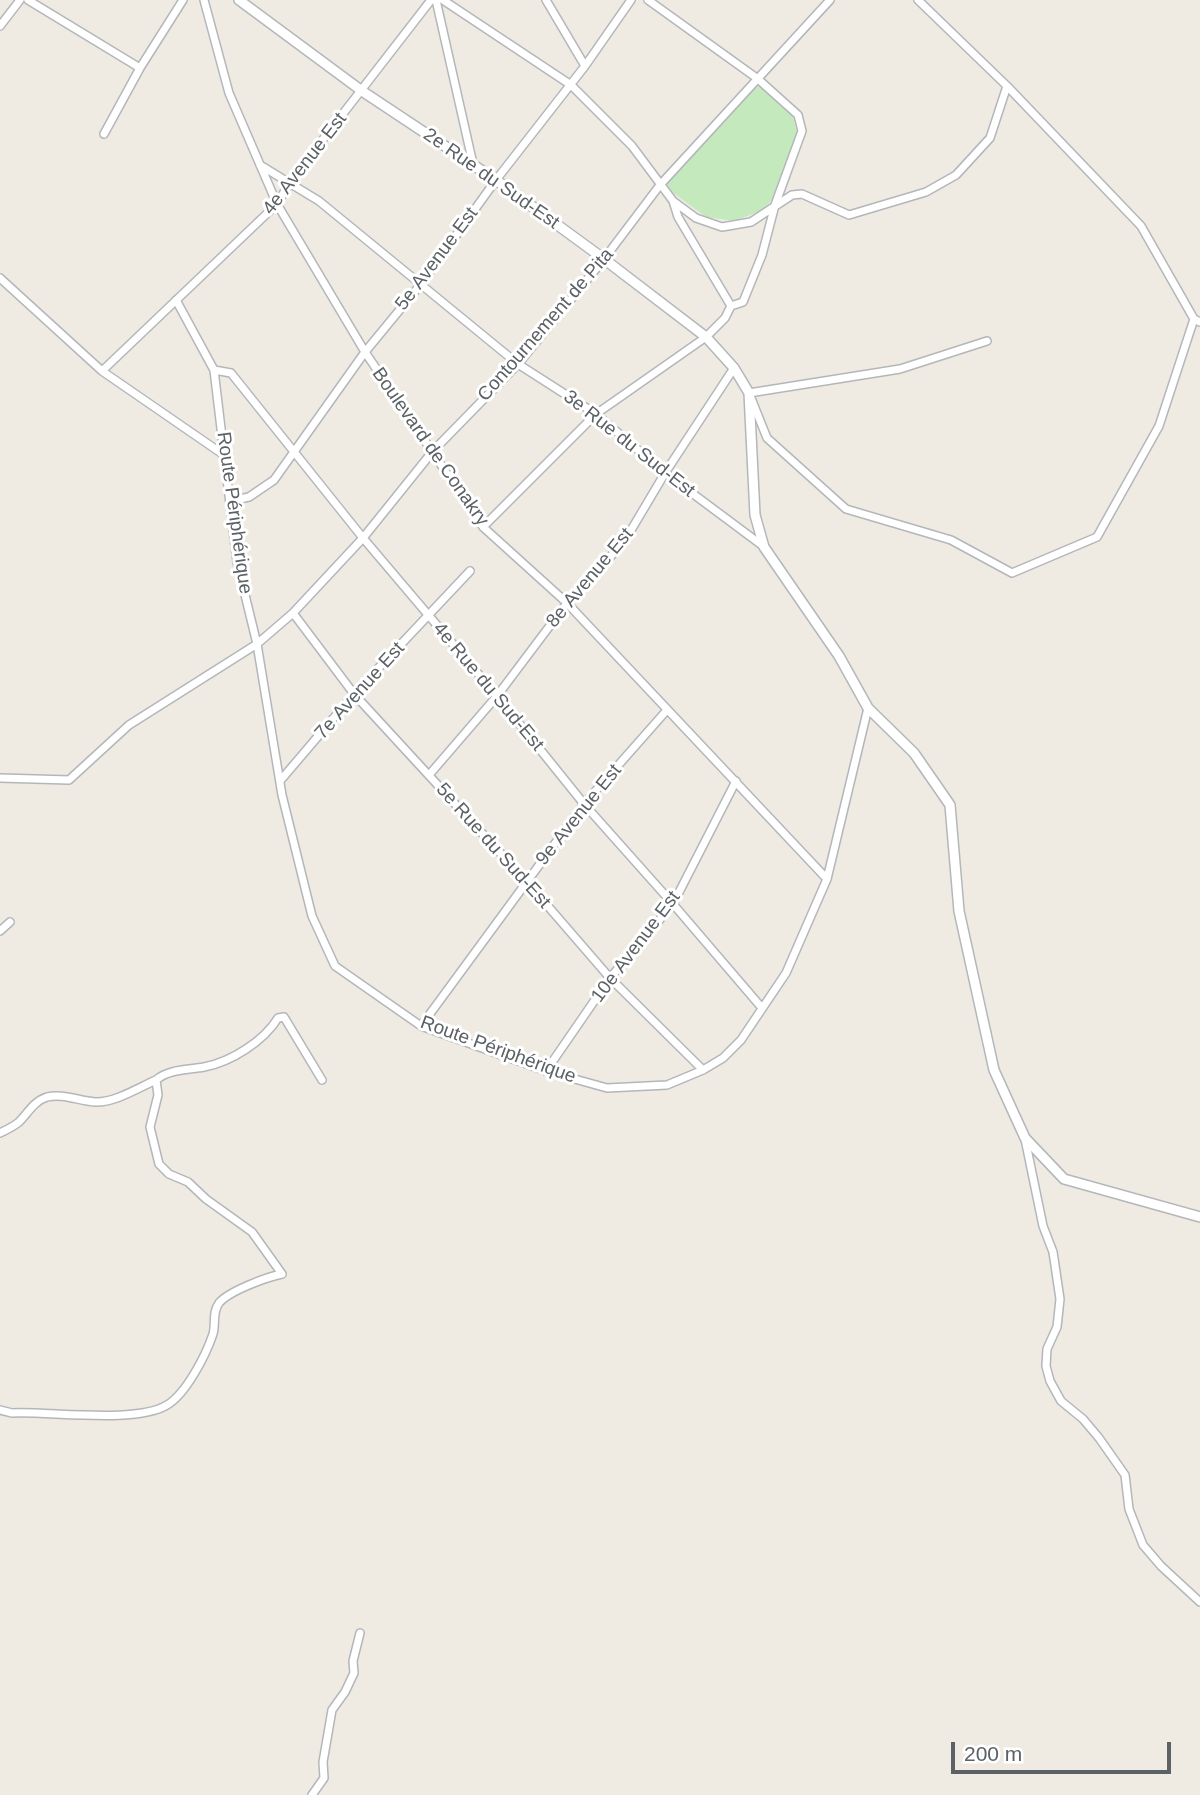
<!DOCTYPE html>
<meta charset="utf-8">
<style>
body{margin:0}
#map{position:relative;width:1200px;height:1795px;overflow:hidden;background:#efeae2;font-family:Arial,sans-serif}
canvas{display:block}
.scale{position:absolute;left:951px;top:1742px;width:220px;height:32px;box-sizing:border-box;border:4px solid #5b6165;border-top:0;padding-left:9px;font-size:21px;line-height:24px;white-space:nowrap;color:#5b6165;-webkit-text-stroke:5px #fff;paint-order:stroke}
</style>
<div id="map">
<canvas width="1200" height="1795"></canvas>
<div class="scale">200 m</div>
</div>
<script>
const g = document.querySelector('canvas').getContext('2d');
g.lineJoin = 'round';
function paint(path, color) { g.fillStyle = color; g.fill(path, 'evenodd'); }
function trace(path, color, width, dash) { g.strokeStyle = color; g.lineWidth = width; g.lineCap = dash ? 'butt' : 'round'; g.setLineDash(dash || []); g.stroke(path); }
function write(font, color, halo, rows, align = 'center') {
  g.font = font + ' Arial,sans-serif'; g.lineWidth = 6; g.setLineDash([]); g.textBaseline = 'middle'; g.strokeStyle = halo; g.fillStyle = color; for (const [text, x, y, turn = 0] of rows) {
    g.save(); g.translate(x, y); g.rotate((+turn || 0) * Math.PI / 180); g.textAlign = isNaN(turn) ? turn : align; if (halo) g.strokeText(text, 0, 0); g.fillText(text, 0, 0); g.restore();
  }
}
const green = new Path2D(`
 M760,86L792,114L798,136L777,194L763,210L734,221L706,217L668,189V181L751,91Z`);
const minor = new Path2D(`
 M28,0L140,68
 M204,0L229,93L277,204L365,352L483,527L567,603L827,879
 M436,0L473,164
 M443,0L571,85L632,146L673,201L696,218L722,227L751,222L792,195L802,194L849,215L926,192L956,175L990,138L1007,86
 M546,0L585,66
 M648,0L758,79L798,115L802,131L775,205L762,255L743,302L731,306
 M918,0L1007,86L1141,226L1194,319L1200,322
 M0,26L20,0
 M104,134L140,68L183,0
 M260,165L319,201L518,364L596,414L665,473L763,546
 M0,278L102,371L224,455
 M176,300L214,370L237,562L257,644L282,795L312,916L335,966L421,1026L546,1071L607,1088L667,1085L703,1070L723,1058L741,1040L786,973L827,879L868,708
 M987,341L900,369L749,393L767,438L846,509L951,540L1012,573L1097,537L1159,426L1194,319
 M214,370L231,373L363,538L497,696L584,804L673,904L762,1008
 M102,371L277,204L290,182L431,0
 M230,501L249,497L274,480L365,352L421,284L496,180L585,66L631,0
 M483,527L596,414L706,337L725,318L731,306L678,217L673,201
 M293,613L354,694L527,882L610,978L703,1070
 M429,775L497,696L567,603L624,542L665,473L734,368
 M0,778L69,780L129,725L257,644L293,613L363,538L433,451L518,364L604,259L660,185L830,0
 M280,781L354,694L470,571
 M0,931L10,922
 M421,1026L584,804L667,710
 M546,1071L610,978L673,904L736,781
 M0,1133C6,1130 13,1127 19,1122C28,1113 34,1101 47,1097C63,1093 79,1101 95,1102C114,1103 138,1088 156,1080
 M1025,1139L1043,1226L1053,1252L1060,1299L1057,1327L1047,1349L1046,1366L1050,1381L1061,1401L1083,1419L1099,1438L1125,1475L1129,1509L1143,1545L1161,1566L1200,1602
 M0,1410L12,1413C49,1411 136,1424 167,1405C186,1394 206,1355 213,1334C216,1323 212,1313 219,1303C229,1291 267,1277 282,1274L252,1232L206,1199L188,1182L169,1174L159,1164L150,1127L158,1095L156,1080C169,1069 188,1070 204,1067C231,1062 264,1041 278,1018L284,1017L322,1080
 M312,1795L324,1778L323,1762L332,1710L345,1692L354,1673L353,1661L360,1633`);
const tertiary = new Path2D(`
 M239,0L362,91L496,180L604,259L706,337L734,368L749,393L755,515L764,547L839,656L868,708L914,753L950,805L959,911L994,1070L1025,1138L1064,1179L1200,1217`);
const streetNames = [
 ["4e Avenue Est",305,164,-52],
 ["2e Rue du Sud-Est",491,179,35],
 ["5e Avenue Est",437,259,-53],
 ["Contournement de Pita",546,325,-49],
 ["3e Rue du Sud-Est",629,444,38],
 ["Boulevard de Conakry",430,447,55],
 ["Route Périphérique",234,513,82],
 ["8e Avenue Est",590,578,-50],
 ["4e Rue du Sud-Est",488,687,50],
 ["7e Avenue Est",360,691,-48],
 ["9e Avenue Est",579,815,-51],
 ["5e Rue du Sud-Est",493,846,48],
 ["10e Avenue Est",636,947,-53],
 ["Route Périphérique",498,1050,20]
];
paint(green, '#c4e9bc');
trace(minor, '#b3b7bb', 10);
trace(tertiary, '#b3b7bb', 12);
trace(minor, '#fff', 7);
trace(tertiary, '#fff', 9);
write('19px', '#5b6165', '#fff', streetNames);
</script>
